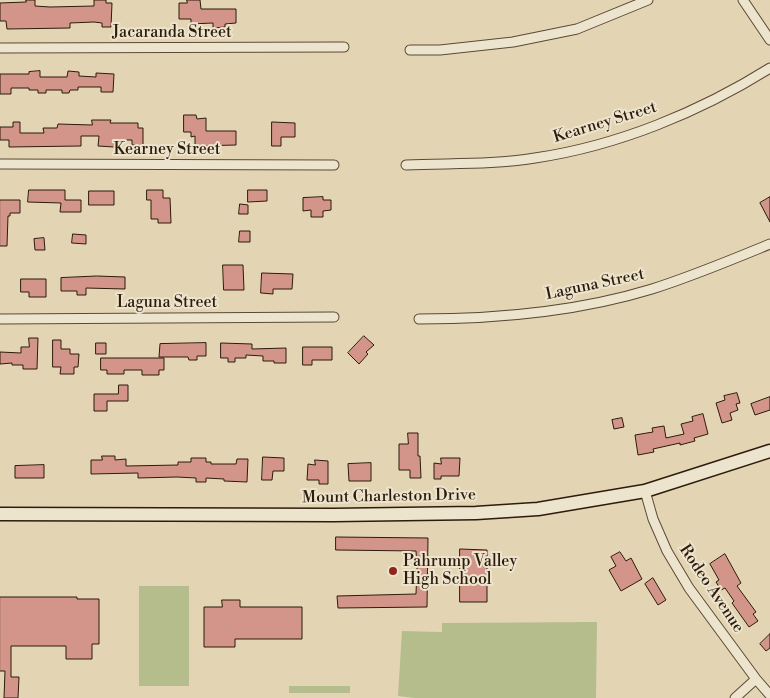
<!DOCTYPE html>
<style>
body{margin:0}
canvas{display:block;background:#e3d5b4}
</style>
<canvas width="770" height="698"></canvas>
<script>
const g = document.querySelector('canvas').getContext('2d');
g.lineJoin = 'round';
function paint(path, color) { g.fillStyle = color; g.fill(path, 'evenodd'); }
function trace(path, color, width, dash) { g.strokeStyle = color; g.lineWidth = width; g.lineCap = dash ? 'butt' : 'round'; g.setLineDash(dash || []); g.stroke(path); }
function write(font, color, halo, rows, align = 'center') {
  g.font = font + ' "Libre Bodoni",serif'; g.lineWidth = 4; g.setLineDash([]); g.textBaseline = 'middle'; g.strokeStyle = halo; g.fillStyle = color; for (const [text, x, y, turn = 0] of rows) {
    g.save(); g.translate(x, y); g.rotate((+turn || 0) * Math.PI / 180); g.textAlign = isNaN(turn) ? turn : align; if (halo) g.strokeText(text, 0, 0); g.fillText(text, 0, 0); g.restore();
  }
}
const green = new Path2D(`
 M139,586H189V686H139Z
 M597,622L596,698H415L398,696L402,631L442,632V623Z
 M289,686H350V693H289Z`);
const building = new Path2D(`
 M26,0H35V6L50,7L94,6V0H106V3H112L111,27H102V23L94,22L70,23V28L7,29L6,21H0V3L26,2Z
 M187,0H200L201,9H236V23L225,24V27L213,28V23L191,24V19H179V3H187Z
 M40,71V77H67L68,71L79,72V76L96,77V73L114,74L113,92H101V87H78V90H70L69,93H62V90H46V93H38V90H29V88H11V94H0V74H29V72Z
 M184,115H196L197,119L206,118V131H236V145L195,146V136L191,137V132H184Z
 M92,120H111L110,123H138V128H143V145H132V140H114V147L98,146L99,136H81V146L9,147V140H0V127H13V122H20V133H44L43,128H57L58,124L92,125Z
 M272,122L295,123V137H281V146H272Z
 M29,190H65V200H81V212H60L61,203L28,202Z
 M147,190H163V198H170L171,223H158V219H151V200H147Z
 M248,190H267V201L248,202Z
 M89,191H114V205H89Z
 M323,197V200H331V210L323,211V217H311V210L303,211V198Z
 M770,197V222L760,203Z
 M0,200H20V213H10V216H8L7,246H0Z
 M240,204L248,205V214H239Z
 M240,231H250V242H239Z
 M73,234L86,235V244L72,243Z
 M44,238L45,250H35L34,239Z
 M223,265H243L244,290H224Z
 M262,273L293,274L292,289H273V294L261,293Z
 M97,276L125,277V289L86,288V295H77V291H61V278Z
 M21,279H46V297H29V292H21Z
 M364,336L374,345L366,352L368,354L359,364L348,353Z
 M29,338H38L37,369H23V365H12V363L0,364V352L21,353V347H29Z
 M53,340H61V349H70V354H79L78,367H74V374H60L61,367H53Z
 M96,343H106V354H96Z
 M206,343V356H197V360H189L188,357H159L160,344Z
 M221,343L252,344V349L286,348V363H274V361H263V356L246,355V358H235V362H228V358H221Z
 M303,347H332V360H312V365H303Z
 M101,358H164V370H159V375H142V370H124V374H107V370H101Z
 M119,385H128V401H107V411H94V394H118Z
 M737,393L740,403L736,404L738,410L730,413L732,420L722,423L716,403L725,400L724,396Z
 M770,397V410L755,415L751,404Z
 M703,414L708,434L694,438L695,441L680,445V443L653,449L654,452L638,455L635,435L653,432L652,428L664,426L666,438L684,434L681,424L693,421L692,417Z
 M622,418L624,427L614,429L612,420Z
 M408,433H418V456H420L421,478H410V470H399V444H408Z
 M102,456H115V460L126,459V466L178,465V462H191V458H206V462H211V464H236L237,459H248L247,482L224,481V479L206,478V482H196V478L177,477L138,478V473L91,474V460H102Z
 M263,457L284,458V471H273L272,480H262Z
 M441,458H460L459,476H441V479H434V463L441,464Z
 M315,460L328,461V484H319V480H307L308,464L315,465Z
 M371,463V481H349L348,464Z
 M44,465V478H15V466Z
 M336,537L428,538L427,607L338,608L337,596L416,594L417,568L416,551L336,550Z
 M460,549L487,550V602H460Z
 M620,552L626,561L631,558L642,579L621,591L609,570L616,566L611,557Z
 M725,554L741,583L737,586L756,612L753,614L758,621L749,627L732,603L734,601L725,588L721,590L716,582L719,580L710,564Z
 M653,578L666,600L658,605L645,584Z
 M0,597H77V599H99V644H92V659H66V646H11V677H19L18,698H4L5,671H0Z
 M222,600H240V607H302V639H235V647H204V607H222Z
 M770,634V648L766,651L760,644Z`);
const street = new Path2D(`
 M743,0L770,40
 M0,48L344,47
 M410,50H440L513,42L577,29L648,0
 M0,164L334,165
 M406,165C449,163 493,165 535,158C617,146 700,112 770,68
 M0,319L334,317
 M419,319C498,319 577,312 652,289C693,276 731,260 770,244
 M645,491L653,519L667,551L689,588L756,679L770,695
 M735,698L756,679`);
const secondary = new Path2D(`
 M0,514L334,515L476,513L538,509L645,491L770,451`);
const markers = [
 [393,571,5,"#8f2418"]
];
const streetNames = [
 ["Jacaranda Street",172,33],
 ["Kearney Street",605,123,-17],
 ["Kearney Street",167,150],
 ["Laguna Street",595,285,-12],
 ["Laguna Street",167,303],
 ["Mount Charleston Drive",389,497,-1],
 ["Rodeo Avenue",711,589,56]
];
const poiNames = [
 ["Pahrump Valley",403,562],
 ["High School",403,580]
];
paint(green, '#b5bd8c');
paint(building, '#d39589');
trace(building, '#2d1b0b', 1);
trace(street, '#5a4a35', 11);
trace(secondary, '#2d1b0b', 15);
trace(street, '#ede4ce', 9);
trace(secondary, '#ede4ce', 12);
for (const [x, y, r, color] of markers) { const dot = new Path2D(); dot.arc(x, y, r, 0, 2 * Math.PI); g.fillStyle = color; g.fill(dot); trace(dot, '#ede4ce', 2); }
write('16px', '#2d1b0b', '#ede4ce', streetNames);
write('16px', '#2d1b0b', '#ede4ce', poiNames, 'left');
</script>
